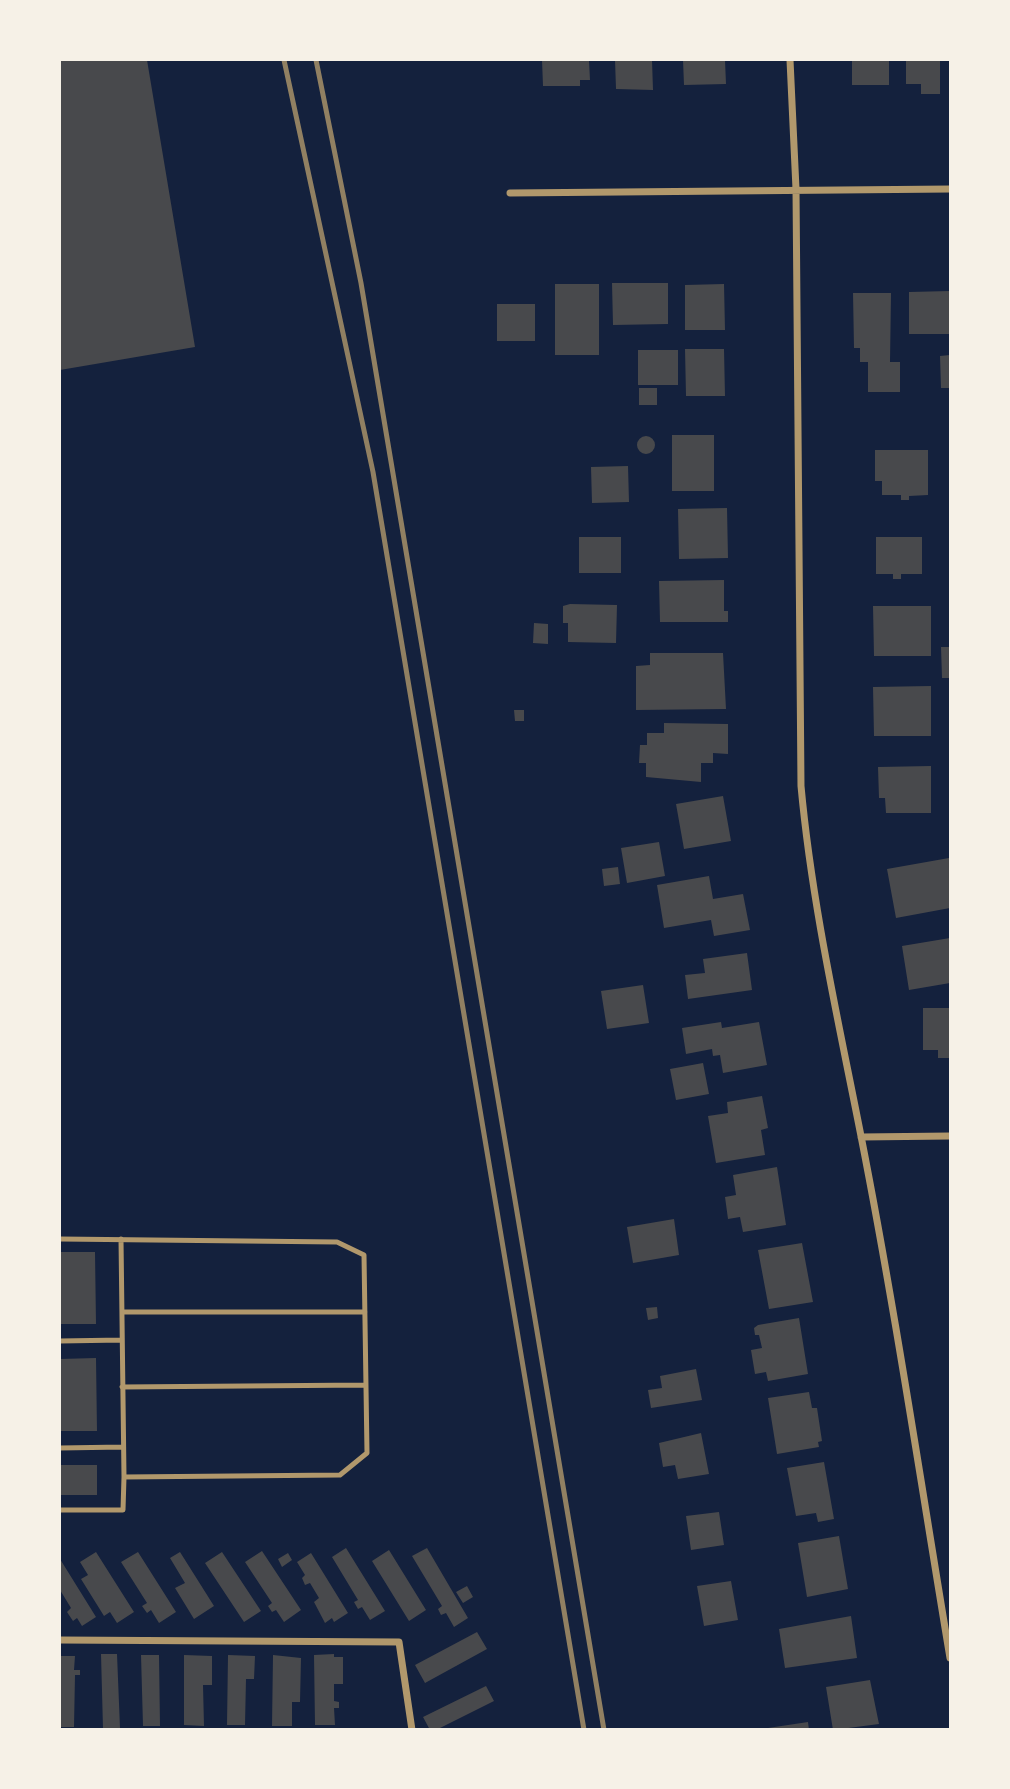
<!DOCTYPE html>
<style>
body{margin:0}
#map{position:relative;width:1010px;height:1789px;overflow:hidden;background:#14213d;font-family:"Noto Sans",sans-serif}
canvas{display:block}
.frame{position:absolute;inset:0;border:61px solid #f6f1e7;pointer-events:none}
</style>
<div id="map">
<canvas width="1010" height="1789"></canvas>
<div class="frame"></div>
</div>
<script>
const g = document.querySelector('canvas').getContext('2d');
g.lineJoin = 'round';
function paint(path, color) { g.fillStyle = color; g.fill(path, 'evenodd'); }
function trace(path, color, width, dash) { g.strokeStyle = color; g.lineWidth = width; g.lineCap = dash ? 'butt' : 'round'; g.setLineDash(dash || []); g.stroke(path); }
const building = new Path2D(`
 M60,60H147L195,347L60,370Z
 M542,60H589L590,80H580V86H543Z
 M615,60H652L653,90L616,89Z
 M683,60H725L726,84L684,85Z
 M852,60H889V85H852Z
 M906,60H940V94H921V84H906Z
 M612,283H668V324L613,325Z
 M555,284H599V355H555Z
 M724,284L725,330H685V285Z
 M950,291V334H909V292Z
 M853,293H891L890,362H900V392H868V362H860V348H854Z
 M497,304H535V341H497Z
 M685,349H724L725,396H686Z
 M638,350H678V385H638Z
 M950,355V388H941L940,356Z
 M639,388H657V405H639Z
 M672,435H714V491H672Z
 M637 445a9 9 0 1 1 18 0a9 9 0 1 1-18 0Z
 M875,450H928V495L909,496V500H901V495H882V481H875Z
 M628,466L629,502L592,503L591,467Z
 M727,508L728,558L679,559L678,509Z
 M579,537H621V573H579Z
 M876,537H922V574H901V579H893V574H876Z
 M724,580V611H728V622H660L659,581Z
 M570,604L617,605L616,643L568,642V623H563V606Z
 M873,606H931V656H874Z
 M534,623L548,624V644L533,643Z
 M941,647H950V678H942Z
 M650,653H723L726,709L636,710V666L650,665Z
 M931,686V736H874L873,687Z
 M514,710H524V721H515Z
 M664,723L728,724V754L713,753V763H701V782L646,777V763H639L640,745H647V733H664Z
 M931,766V813H886L885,798H879L878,767Z
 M723,796L731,841L684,849L676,804Z
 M659,842L665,876L627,883L621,848Z
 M949,858L950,908L896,918L887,869Z
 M618,867L620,884L604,886L602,869Z
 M709,876L713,899L743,894L750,930L714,936L711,920L664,928L657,885Z
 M950,938V983L909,990L902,946Z
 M747,953L752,990L688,999L685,975L705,973L703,959Z
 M643,985L649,1023L607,1029L601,991Z
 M923,1008H950V1058H938V1050H923Z
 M721,1022L722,1028L759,1022L767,1065L723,1073L720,1055L713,1056L712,1049L686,1054L682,1028Z
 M703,1063L709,1094L676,1100L670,1069Z
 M762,1096L768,1128L761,1130L765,1155L716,1163L708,1116L728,1113L727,1102Z
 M777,1167L786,1225L743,1232L740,1217L728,1219L725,1197L736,1195L733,1175Z
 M674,1219L679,1255L633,1263L627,1227Z
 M802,1243L813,1302L769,1309L758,1250Z
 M60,1252H95L96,1324H60Z
 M657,1307L658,1318L648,1320L646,1308Z
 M799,1318L808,1374L768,1381L766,1372L755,1374L751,1350L762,1348L759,1335H755L754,1328L758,1325Z
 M96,1358L97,1431H60V1359Z
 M696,1369L702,1400L651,1408L648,1390L662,1388L660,1376Z
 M809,1392L812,1408H817L822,1441L818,1442L819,1447L777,1454L768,1398Z
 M701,1433L709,1474L678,1479L675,1465L663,1467L659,1443Z
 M824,1462L834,1519L818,1522L816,1513L796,1516L787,1468Z
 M60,1465H97V1495H60Z
 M719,1512L724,1545L691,1550L686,1516Z
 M839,1536L848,1589L807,1597L798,1543Z
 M346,1548L385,1611L370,1620L362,1607L358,1609L354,1602L358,1600L332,1557Z
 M427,1548L468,1618L454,1627L446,1613L441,1615L438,1609L442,1606L412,1556Z
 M389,1550L426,1610L409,1621L372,1561Z
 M262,1551L301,1610L284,1622L276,1610L272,1612L268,1606L272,1603L245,1562Z
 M96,1552L134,1612L117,1623L110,1612L104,1616L81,1579L88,1575L80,1562Z
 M138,1552L176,1612L159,1623L151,1610L147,1613L142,1606L147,1603L121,1562Z
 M180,1552L214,1606L194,1619L175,1588L185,1583L170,1558Z
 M222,1552L261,1611L244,1622L205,1563Z
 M288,1553L292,1560L282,1567L278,1559Z
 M311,1553L348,1613L334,1622L332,1618L325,1623L314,1602L319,1598L310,1583L305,1585L302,1578L305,1575L297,1562Z
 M60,1559L96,1617L82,1626L77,1618L73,1621L67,1612L71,1608L60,1590Z
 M731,1581L738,1620L704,1626L697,1586Z
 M467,1586L473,1597L463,1603L456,1592Z
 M851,1616L857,1658L785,1668L779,1629Z
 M477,1632L487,1649L425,1683L415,1665Z
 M101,1654H117L120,1728L103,1729Z
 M334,1654V1657H343V1684H334V1701L339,1702V1708H334L335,1725H315L314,1655Z
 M141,1655H159L160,1726H143Z
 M184,1655L212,1656V1685H203L204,1726L184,1725Z
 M228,1655L255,1656L254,1679H246L245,1725H227Z
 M273,1655L301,1658L300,1702H292V1726H272Z
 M61,1656H75L74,1670H80V1675H75L74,1727H60Z
 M870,1680L879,1724L833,1730L826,1687Z
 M486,1686L494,1701L436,1730H430L423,1717Z
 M808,1722L809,1730H768V1728Z`);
const service = new Path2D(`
 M60,1239L337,1242L364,1255L367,1453L340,1475L124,1477L123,1510H60
 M121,1239L124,1477
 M122,1312H365
 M60,1341L122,1340
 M122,1387L366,1385
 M60,1448L123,1447`);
const minor = new Path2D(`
 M790,60L796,189L801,786C812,905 838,1019 861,1136C895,1309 921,1484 950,1658
 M510,193L950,189
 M861,1137L950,1136
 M60,1640L399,1642L412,1730`);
const rail = new Path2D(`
 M284,60L373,472L584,1730
 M316,60L361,283L604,1730`);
paint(building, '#48494c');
trace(service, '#b1986c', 5);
trace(minor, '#b1986c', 7);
trace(rail, '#918062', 5);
</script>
